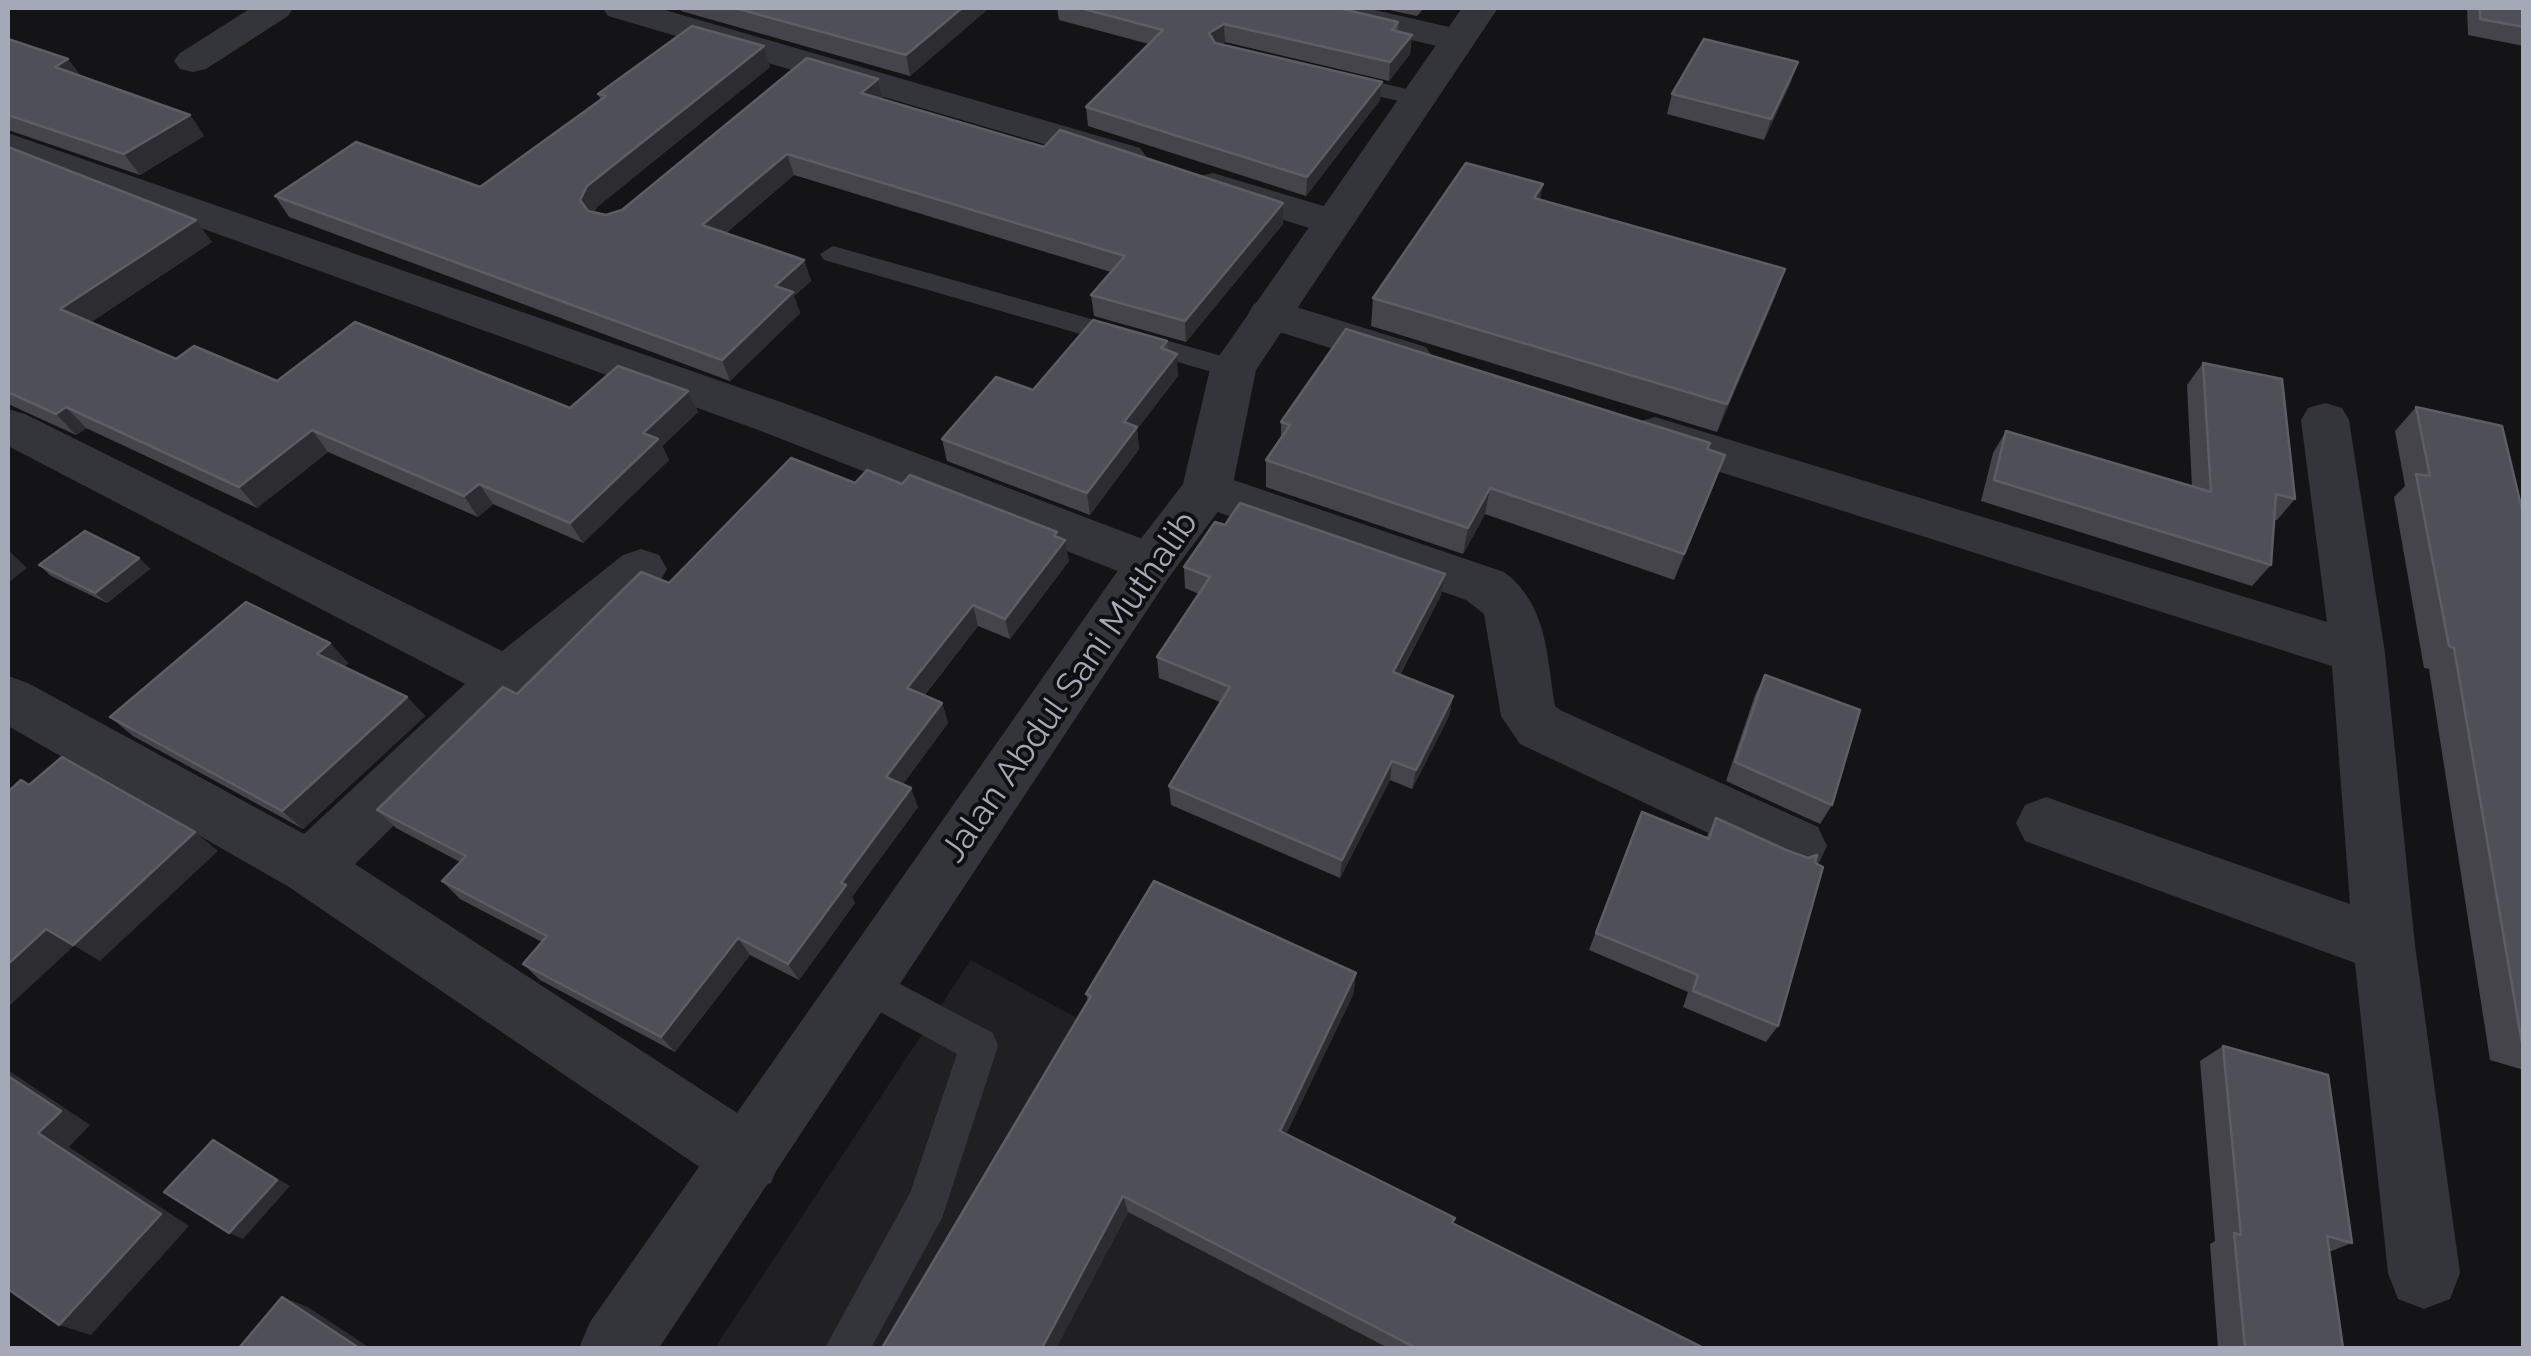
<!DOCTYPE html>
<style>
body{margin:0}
#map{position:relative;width:2531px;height:1356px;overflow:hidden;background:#141416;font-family:Raleway,sans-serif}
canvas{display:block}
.frame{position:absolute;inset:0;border:10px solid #a4a8b7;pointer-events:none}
</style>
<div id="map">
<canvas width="2531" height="1356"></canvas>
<div class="frame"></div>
</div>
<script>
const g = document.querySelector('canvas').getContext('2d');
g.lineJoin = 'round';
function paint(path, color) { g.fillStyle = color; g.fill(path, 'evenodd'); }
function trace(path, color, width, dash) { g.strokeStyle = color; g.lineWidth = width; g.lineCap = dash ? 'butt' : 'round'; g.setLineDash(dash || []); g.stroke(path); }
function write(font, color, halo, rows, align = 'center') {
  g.font = font + ' Raleway,sans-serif'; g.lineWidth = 8; g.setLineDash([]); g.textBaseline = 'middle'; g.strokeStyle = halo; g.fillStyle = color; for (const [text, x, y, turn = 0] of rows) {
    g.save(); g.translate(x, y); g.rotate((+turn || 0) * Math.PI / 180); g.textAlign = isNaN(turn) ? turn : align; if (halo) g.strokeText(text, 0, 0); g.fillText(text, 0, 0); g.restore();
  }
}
const built = new Path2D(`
 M971,960L1679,1348H715Z`);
const service = new Path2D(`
 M1338,73L1424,93L1427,98L1416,105L1330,85L1327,80L1330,75Z
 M833,246L1243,362L1247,369L1243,376L1233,378L824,260L820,254Z
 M866,966L993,1033L998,1046L942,1218L871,1348H825L910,1193L957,1054L853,997L847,984L853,971Z`);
const minor = new Path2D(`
 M251,8H293L288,16L206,69L193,72L180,69L174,61L180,53Z
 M603,8H658L1140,148L1146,156L1140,164L1126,168L1112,164L608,16Z
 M1305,8H1366L1471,32L1476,40L1471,48L1458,51L1310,16Z
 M8,133L795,407L1169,549L1177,563L1169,577L1151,583L1133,577L761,431L8,158Z
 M1213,173L1347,213L1353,222L1347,231L1332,235L1199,194L1193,185L1199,176Z
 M1270,299L1426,347L1433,358L1426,369L1410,373L1254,324L1248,314L1254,304Z
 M2325,403L2342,408L2349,420L2385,653L2415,945L2460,1273L2450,1299L2424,1309L2398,1299L2388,1273L2355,963L2025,841L2016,823L2025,805L2046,797L2350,904L2332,666L1638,446L1631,434L1638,422L1655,417L2327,622L2301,420L2308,408Z
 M8,409L25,414L502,651L623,555L641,549L659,555L667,569L659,583L525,695L355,864L771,1135L781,1159L771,1183L747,1193L723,1183L289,887L8,726V676L28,683L304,834L465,684L8,446Z
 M1207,471L1504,572C1548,605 1546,654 1555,706L1560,710L1818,827L1827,846L1818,865L1797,872L1776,865L1520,744L1501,716L1484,614L1466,600L1189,502L1182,489L1189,476Z`);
const tertiary = new Path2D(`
 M1462,8H1498L1256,370L1232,489L1225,502L1169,577L659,1348H579L590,1322L1133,549L1183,484L1210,369Z`);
const wall = new Path2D(`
 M680,8H989L910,76L681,11Z
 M1057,8H1338L1398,22V31L1412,35L1410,54L1389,81L1225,42L1222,44L1382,82L1380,100L1306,196L1088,126L1086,107L1149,44L1059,20Z
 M1380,8H1424L1417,16Z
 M2467,8H2524V46L2468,35Z
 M8,39L68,59L80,76L190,115L204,136L140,175L8,130Z
 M770,67L597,207L594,212L606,215L622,210L878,79L883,99L1283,224L1186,342L1094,316L1091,295L1111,272L794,175L726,233L804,260L811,281L794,296L800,313L730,381L289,217L275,196L480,187L601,100L598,94Z
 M1791,82L1764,140L1667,114L1672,94Z
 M8,147L212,242L91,322L176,359L277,381L570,408L688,391L698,412L662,446L669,460L583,543L493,504L478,517L328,452L257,508L86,428L76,435L8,404Z
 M1540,200L1785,269L1775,297L1717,432L1371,326L1373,298Z
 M1167,341L1168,351L1178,376L1137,429L1139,449L1090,515L947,461L942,439L1033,390Z
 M2203,363L2295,499L2277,520H2274L2271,565L2252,586L1981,501L1993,453L2006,431L2192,487L2187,385Z
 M2416,407L2524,518V1070L2490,1060L2429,669L2424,668L2394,497L2405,486L2395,431Z
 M1281,422L1708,450L1715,482L1674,580L1485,514L1463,554L1266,487V460L1281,438Z
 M855,483L902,484L1057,532L1069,561L1010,639L978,626L924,696L942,703L948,723L903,784L918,807L852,897L855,903L799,980L750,955L675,1052L540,980L523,964L542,942L460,899L442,881L460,862L396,828L377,810L517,694L669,583Z
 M139,558L150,569L107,603L51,576L39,565Z
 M1184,567L1441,595L1400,675L1453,696L1449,716L1412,789L1390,780L1340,878L1171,805L1169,786L1220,702L1159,678L1157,657L1199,594L1185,588Z
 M330,643L348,663L344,667L407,697L425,716L303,829L133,736L110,717Z
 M1765,675L1832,805L1820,824L1726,781L1755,695Z
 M1642,812L1706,838L1716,818L1778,1026L1766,1042L1683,1007L1688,992L1589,950Z
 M1356,973L1353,995L1286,1134L1452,1223L1704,1348H1388L1128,1212L1056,1348H882L1088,1001L1086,994Z
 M2223,1046L2352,1243L2329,1252L2343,1348H2218L2210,1244L2215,1241L2200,1061Z`);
const shadedWall = new Path2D(`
 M962,8H989L910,76L906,55Z
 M1224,24L1225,42L1209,52V33Z
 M1412,35L1410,54L1389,81L1390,62Z
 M764,46L770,67L597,207L590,221L580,200L587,186Z
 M68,59L84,80L55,67Z
 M1798,62L1791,82L1764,140L1771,119Z
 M878,79L883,99L861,93Z
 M1382,82L1380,100L1306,196L1307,177Z
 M190,115L204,136L140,175L124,154Z
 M787,154L794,175L710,246L702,225Z
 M1543,184L1538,212L1534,198Z
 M1283,203V224L1186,342L1185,321Z
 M196,220L212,242L79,330L60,309Z
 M804,260L811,281L794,296L800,313L730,381L722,360L775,286Z
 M1785,269L1775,297L1717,432L1727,404Z
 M1177,354L1178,376L1137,429L1139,449L1090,515L1087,493L1124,422Z
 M688,391L698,412L662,446L669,460L583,543L570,523L643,433Z
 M66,407L86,428L76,435L56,414Z
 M312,430L328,452L257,508L239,487Z
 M1725,455L1715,482L1674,580L1684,554Z
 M479,484L493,504L478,517L464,496Z
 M1490,488L1485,514L1463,554L1468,528Z
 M1057,532L1060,547L1065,540L1069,561L1010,639L1005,619Z
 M8,550L27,568L8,583Z
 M139,558L150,569L107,603L95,593Z
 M1445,574L1441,595L1390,693L1393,672Z
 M973,605L978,626L914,708L907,688Z
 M330,643L348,663L336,674L317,654Z
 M1453,696L1449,716L1412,789L1416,770Z
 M407,697L425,716L303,829L282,811Z
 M942,703L948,723L894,796L886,777Z
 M1392,761L1390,780L1340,878L1342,860Z
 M911,788L918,807L852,897L855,903L799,980L788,964L841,883Z
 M195,832L218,851L100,961L73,945Z
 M46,929L74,946L8,1007V964Z
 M738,938L750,955L675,1052L661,1037Z
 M1356,973L1353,995L1279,1149L1280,1131Z
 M8,1070L90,1125L69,1147L189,1226L91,1335L59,1325Z
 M213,1140L290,1186L243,1239L229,1233Z
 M1123,1196L1128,1212L1056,1348H1042Z
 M282,1297L308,1307L370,1348H359Z`);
const building = new Path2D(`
 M735,8H962L906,55Z
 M1080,8H1338L1398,22L1392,30L1412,35L1390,62L1224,24L1209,33L1215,43L1382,82L1307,177L1086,107L1163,30Z
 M2480,8H2524V27L2480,19Z
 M692,26L764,46L587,186L580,200L588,211L606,215L622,210L807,58L878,79L861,93L1044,147L1060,130L1283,203L1185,321L1091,295L1125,256L787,154L702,225L804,260L775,286L793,292L722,360L275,196L356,142L480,187L606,96L598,94Z
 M8,39L68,59L55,67L190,115L124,154L8,115Z
 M1704,39L1798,62L1771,119L1672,94Z
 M8,147L196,220L60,309L176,359L194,346L277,381L355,322L570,408L618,366L688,391L643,433L658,439L570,523L479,484L464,496L312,430L239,487L66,407L56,414L8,392Z
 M1466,163L1543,184L1534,198L1785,269L1727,404L1373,298Z
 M1093,320L1167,341L1161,348L1177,354L1124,422L1137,427L1087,493L942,439L996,377L1033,390Z
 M1346,329L1710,443L1707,449L1725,455L1684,554L1490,488L1468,528L1266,460L1290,425L1281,422Z
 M2203,363L2282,379L2295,499L2276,494L2271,565L1994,480L2006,431L2211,492Z
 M2416,407L2502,426L2524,518V1044L2522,1043L2454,648L2449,646L2416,474L2430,476Z
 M791,458L855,483L867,470L902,484L910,475L1057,532L1054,536L1065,540L1005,619L973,605L907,688L942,703L886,777L911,788L841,883L846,885L788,964L738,938L661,1037L523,964L547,936L442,881L466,856L377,810L503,687L517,694L641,572L669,583Z
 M1240,503L1445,574L1393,672L1453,696L1416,770L1392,761L1342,860L1169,786L1230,687L1157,657L1210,577L1184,567L1215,522L1225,525Z
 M85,531L139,558L95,593L39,565Z
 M246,602L330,643L317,654L407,697L282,811L110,717Z
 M1765,675L1860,710L1832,805L1735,762Z
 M62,757L195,832L73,945L46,929L8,964V792L21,780L29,785Z
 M1642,812L1709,839L1716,818L1786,850L1808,858L1817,855L1815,863L1823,867L1778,1026L1693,991L1698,975L1596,933Z
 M1154,881L1356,973L1280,1131L1455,1218L1452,1223L1704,1348H1416L1123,1196L1042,1348H882L1091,996L1086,994Z
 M2223,1046L2328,1075L2352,1243L2327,1236L2343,1348H2245L2234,1233L2241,1235Z
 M8,1076L61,1111L38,1133L161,1214L59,1325L8,1289Z
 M213,1140L277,1180L229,1233L164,1192Z
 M282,1297L359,1348H239Z`);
const streetNames = [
 ["Jalan Abdul Sani Muthalib",1070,687,-55]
];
paint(built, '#202023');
paint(service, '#34353b');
paint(minor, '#34353b');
paint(tertiary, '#34353b');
paint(wall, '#45444b');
paint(shadedWall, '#2d2d31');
paint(building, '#4f4f57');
trace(building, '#5d5d66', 2.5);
write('35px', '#a4a8b7', '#0f0f11', streetNames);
</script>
